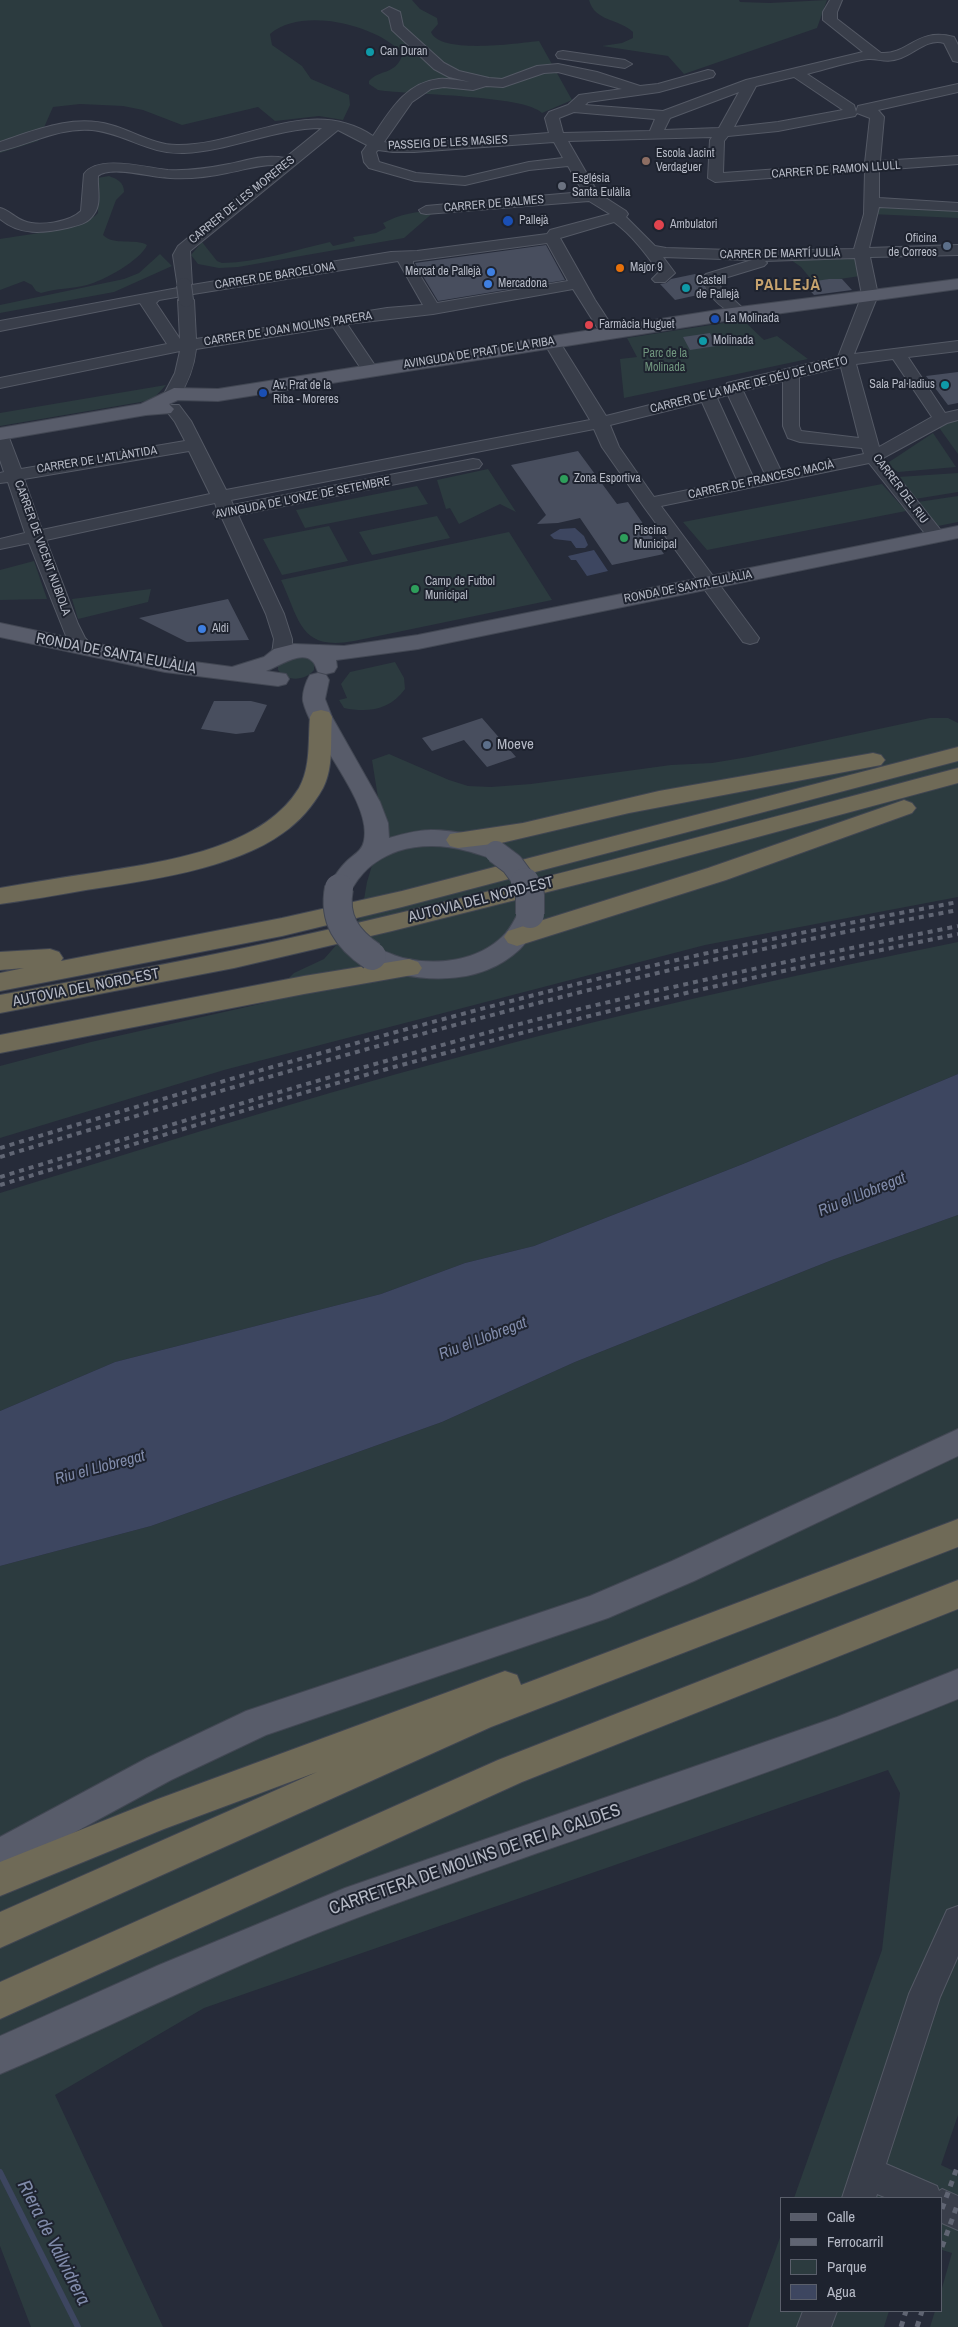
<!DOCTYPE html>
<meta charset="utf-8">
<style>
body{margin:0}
#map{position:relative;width:958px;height:2327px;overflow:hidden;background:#262b39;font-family:"Archivo Narrow",sans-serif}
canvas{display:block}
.legend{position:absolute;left:780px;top:2197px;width:162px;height:115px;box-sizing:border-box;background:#1e232f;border:1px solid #5a5f6b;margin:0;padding:6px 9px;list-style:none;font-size:15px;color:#b5b9c5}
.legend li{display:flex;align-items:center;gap:10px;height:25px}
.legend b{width:25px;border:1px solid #5a5f6b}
</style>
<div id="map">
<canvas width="958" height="2327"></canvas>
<ul class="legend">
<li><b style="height:6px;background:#585c6a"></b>Calle</li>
<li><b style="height:6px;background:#606573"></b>Ferrocarril</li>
<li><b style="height:14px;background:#2c3b3f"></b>Parque</li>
<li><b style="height:14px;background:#3d4660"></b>Agua</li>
</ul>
</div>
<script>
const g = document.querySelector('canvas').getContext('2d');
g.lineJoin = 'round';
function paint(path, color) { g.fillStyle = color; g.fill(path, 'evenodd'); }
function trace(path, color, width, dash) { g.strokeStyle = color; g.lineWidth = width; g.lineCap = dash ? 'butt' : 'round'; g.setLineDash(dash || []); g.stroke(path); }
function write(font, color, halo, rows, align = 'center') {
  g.font = font + ' "Archivo Narrow",sans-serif'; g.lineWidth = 4; g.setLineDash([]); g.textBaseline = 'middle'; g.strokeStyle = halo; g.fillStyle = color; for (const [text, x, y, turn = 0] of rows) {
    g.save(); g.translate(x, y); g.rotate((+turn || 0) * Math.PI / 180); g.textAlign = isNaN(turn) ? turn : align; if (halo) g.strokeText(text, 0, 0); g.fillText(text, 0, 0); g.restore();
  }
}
const green = new Path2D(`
 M0,0H412L420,9L437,18L438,24L431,32C440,55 519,43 539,41L572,100L542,113C525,95 410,95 378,90L369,84V81C380,69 395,75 402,56C401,50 397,48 393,45C365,23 300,8 270,34L272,45L302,66L311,79L349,95L350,105L343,120L319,116L275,121L258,107L182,125L143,110L123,106L80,104L53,107L38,141L0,153Z
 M589,0H739L740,2L770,3L827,0L817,28L684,74L668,56L602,46L622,43L633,38V32C618,18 595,22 589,0Z
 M109,176C117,179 124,182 124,192L116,200L103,235C113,246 136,238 147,245C141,260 103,281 87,285C72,289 57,288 41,293L36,291L32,285L24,281L0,290V239C22,235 85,229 98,213L97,178Z
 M871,202L958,207V218L871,214Z
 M435,211L404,238L238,267L219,268L198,264L191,255L202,242L217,261L222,263C260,262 294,250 330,242L333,246L355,241L353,237L376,233L386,228L383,223C401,214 416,211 435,211Z
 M862,252L867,275L833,280L829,279L815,284L801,267L784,255Z
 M160,254L172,266L114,292L0,313V305L124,279L139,273Z
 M743,320L764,340L777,336L808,359L624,398L620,359L637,357L627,338Z
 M166,385L153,399L141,402L0,426V413Z
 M958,415V454L935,422Z
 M933,433L956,467L898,472L886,464Z
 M488,469L516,512L500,504L459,524L450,508L446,509L437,480Z
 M958,473V492L915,499L898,477Z
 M882,484L906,511L707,550L683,522Z
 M417,486L428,504L305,528L296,510Z
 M958,496V522L938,526L918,502Z
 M437,516L450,538L372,555L359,532Z
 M329,526L348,561L282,575L263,539Z
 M509,532L552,600L354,641C300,651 300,621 281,580Z
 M34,561L47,599L0,600V570Z
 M151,589L148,602L78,619L72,599Z
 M289,657H307L314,663V670C305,681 286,682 278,670V666Z
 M395,662L404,678L405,689C390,710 368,713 344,708L339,700L347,698L341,684L350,672Z
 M930,718H948L958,723V897L705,945L224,1070L0,1138V1066L91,1042L264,1003L294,973L324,959L361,917L367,882L383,829L372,760L389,754L449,780L468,786L491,787L531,784L671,765L712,763L748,757Z
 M958,942V1074L743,1164L534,1246L465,1263L381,1294L115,1362L0,1411V1193C177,1138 355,1083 535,1037C675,1001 816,971 958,942Z
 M958,1215V2115L941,2165L958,2173V2327H930L935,2311H942V2288L952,2253L942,2250V2198H794L882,1950L900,1793L888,1770L204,2008L55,2095L163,2327H31L0,2246V1566L151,1526L442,1422L575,1362L832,1260Z
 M782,2232V2311H889L884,2327H748Z`);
const water = new Path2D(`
 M575,528L584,536L588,545L585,548H576L571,541L554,539L550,535L560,529Z
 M594,550L608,571L587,576L576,560H571L568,556Z
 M958,1074V1215L832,1260L575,1362L442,1422L151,1526L0,1566V1411L115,1362L381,1294L465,1263L534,1246L743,1164Z`);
const stream = new Path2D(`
 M0,2172L78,2327`);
const building = new Path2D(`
 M546,245L565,280L438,301L415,263Z
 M695,274L702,281L707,293L675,300L660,284L666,283L671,279Z
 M829,279H842L852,290L814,295L803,283Z
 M710,333L716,346L690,350L683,337Z
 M958,372V403L948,405L926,376Z
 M578,451L617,504L628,502L664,554L612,565L580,518L558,523L537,524L546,515L511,465Z
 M228,599L249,640L187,642L139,618Z
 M214,701H251L267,705L254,732L236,734L201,729Z
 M482,718L516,757L487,767L464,740L432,751L422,738Z`);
const minor = new Path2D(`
 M830,0H842L837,12V19L881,53C909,55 916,27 954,37L958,45V62L953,61L944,43C928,38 915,53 901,58C885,64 879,58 868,59C847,62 827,69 807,74L854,105L856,112L858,106L958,84V92L878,110L884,117L880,161L958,156V164L879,170V198L958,203V211L879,207L869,248L958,245V255L870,257L878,295L854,354L958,341V351L908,357L945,413L958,410V420L947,423L883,458L943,533L946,537L943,541H931L869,463L661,506L759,638L757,642L750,644L743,642L644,507L602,447L594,429L231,500L233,505L473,459L479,460L482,464L479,468L473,469L238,515L284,614L292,639V654L289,658L282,660L275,658L272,654L274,639L266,614L222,518L216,517L213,513L217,509L215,503L46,540L78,624L85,638L95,649L93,653L86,655L79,653L68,641L29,543L0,549V539L25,533L8,482L0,483V473L4,472L0,460V430L6,431L8,435L21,469L185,441L175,422L165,409L167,405H179L191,421L226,490L590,420L543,341L545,338H557L559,341L606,416L726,386L727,383L838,357L862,295L855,258L765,261L767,263L764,266L718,280L721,288L748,313L746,316C732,320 701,292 703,277L706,274L752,260L663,257L675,273L665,282H655L652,279L659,272C646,254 632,235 614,222L560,238L595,300L616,332L614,335H602L573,289L433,314L347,324L378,370L376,373H364L333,327L196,349C194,368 188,383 177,400H165L163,396L175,373L180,351L0,388V378L167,344L140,303L0,331V321L178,288L173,255L178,246L277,165C259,164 244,170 227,173C209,177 189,179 170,178C153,178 112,165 98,176C97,188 102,203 94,214C88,224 78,225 67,228C44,233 20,236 0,219V208C9,210 15,218 24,221C39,227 70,222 81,211L84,174C98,154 147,168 168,170C188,171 209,168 229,164C248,160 265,154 285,158L322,128C275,128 231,151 184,153C150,155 124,133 92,130C59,127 31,144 0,151V142C36,130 73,114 111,125C133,131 154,145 177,145C243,146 310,94 373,136C390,111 405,83 439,79C449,78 460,81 470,82L449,77L434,69L392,30L389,17L382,11L389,7L400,12L403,26L444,63L459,71L489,78L502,79L537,66L558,64L597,72L640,86L658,84L708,70L713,71L715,74L713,77L659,92L588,102L585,105L663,111L746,80L863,52L823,20V12ZM558,72L622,89L579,95L568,105L549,112L545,118L549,133L435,142L393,144L384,142L412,102L431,89L444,87L473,90L486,86L503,87L544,73ZM794,77L843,110L778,122L734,127L756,86ZM739,92L719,128L664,130L670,118ZM574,112L655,119L650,131L563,133L559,118ZM857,113L870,118L865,163L723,173L724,141L728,136L778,131L855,116ZM338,130L367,145L362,152L364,162L369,168L415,181L465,185L529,170L568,166L583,192L426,206L419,210L421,213L426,214L589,201L610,214L550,230L547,234L417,251L391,252L192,285L190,251ZM712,137L710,140L708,178L715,182L865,171L864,214L854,249L763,251L666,248L655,246L626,217L628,214L626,211L598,193L568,141ZM554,142L563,158L529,162L465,177L416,173L379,162L376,152L378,150L393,152H414ZM547,243L568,281L437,303L413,264V261ZM398,261L423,305L387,308L196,339L194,300L187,295ZM182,296L178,300L180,339L156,303L159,300ZM893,359L932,417L879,447L856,364ZM841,367L859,438L801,431L799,426V377ZM783,381V426L788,438L800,442L862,448L864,454L781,471L743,391ZM728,395L765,474L753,477L717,398ZM702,402L737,480L654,497L619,447L610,425ZM189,451L210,494L42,530L24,479Z
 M563,51L625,60L632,64L625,68L558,58L556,55L558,52Z
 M958,1906V1956L940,1997L886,2164L937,2186L939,2191L942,2189L958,2196V2230L942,2223V2198H887L877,2194L876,2198H842L909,1994L947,1910Z
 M803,2311H837L831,2327H797Z`);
const major = new Path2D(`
 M958,279V289L724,321L218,401L178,400L169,404L174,409L171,413L146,415L0,440V428L141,404L174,388L218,389L724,309Z
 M958,526V538L418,649L336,660L337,667L334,672L326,674L318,672C316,668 315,663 312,661C301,650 278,667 266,671L286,674L289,679L286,684L278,686L165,672L0,637V623L165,658L232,667L264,657L274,649L294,644L344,646L418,635Z
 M318,673L326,675L329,680L325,699L332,717L380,802L388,823L389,838C403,834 417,830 431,830C449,830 498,836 508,852L505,858C491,861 481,854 467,851C445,845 420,844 398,851C384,856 369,865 360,877C355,882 352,892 345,894C340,897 336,895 330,894L327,888C332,880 338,870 345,863C352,855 362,852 364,841C373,802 312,740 303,701C302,693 306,681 310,675Z
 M530,906L539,908L542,914C536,927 530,939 520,949C478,989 411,983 363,962L359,956L363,950C378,945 389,955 403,958C437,966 477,961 502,937C511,929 515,918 521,908Z
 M958,1429V1456L694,1581L608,1618L266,1735L171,1780L0,1873V1837L147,1758L246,1711L590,1596L672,1561Z
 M958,1669V1699C757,1781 549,1846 346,1922C228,1966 116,2025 0,2074V2036L159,1965L345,1888L837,1717Z`);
const highway = new Path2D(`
 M321,710L329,712L332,717C330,740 334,767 323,788C313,806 299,822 283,833C234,869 146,881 86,890C58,895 29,900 0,904V888C29,883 58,878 86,874C154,863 260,852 299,788C311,767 308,740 310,717L313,712Z
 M958,747V761L402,907L282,936L0,991V973L24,968L0,970V952L50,949L59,952L63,958L61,961L282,918L402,891Z
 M873,753L881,755L885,760L881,765L629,813L501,843L458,848L450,846L446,840L450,834L523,823L659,791Z
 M958,768V783L635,870L392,931L234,968L0,1013V995C91,978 182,962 272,942C503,892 730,828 958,768Z
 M904,800L912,803L916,808L912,813L726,880L517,946L508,943L504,937L508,931L708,868Z
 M409,959L418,962L422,968L418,974L304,994L0,1053V1035L304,976Z
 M958,1519V1547L491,1727L0,1948V1912L317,1772L164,1829L0,1896V1862L158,1799L505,1671L517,1675L521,1685Z
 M958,1580V1609L522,1782L0,2019V1982L498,1760Z`);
const railFar1 = new Path2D(`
 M0,1148C197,1088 394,1030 593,980C714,950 836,925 958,902
 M0,1157C197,1097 394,1039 593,989C714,958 836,933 958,910
 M0,1177C178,1123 355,1067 535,1020C675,985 816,955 958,926
 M0,1185C140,1143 279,1098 420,1060C598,1011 778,971 958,934`);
const rail = new Path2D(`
 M942,2209L958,2165
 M942,2247L958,2203
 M901,2327L906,2311
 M917,2327L922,2311`);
const minorBridge = new Path2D(`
 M184,285L186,300`);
const majorBridgeFar1 = new Path2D(`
 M496,852L512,864L526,883`);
const majorBridge = new Path2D(`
 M525,882L530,895V914
 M339,888C333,919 347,939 372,956`);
const markers = [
 [370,52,5,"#0f9aa8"],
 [646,161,5,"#8d6e63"],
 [562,186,5,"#6b7280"],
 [508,221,6,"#1a4fb4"],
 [659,225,6,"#e0444e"],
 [947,246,5,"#5c6f8a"],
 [620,268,5,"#e8710a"],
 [491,272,5,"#3f7fe0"],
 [488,284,5,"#3f7fe0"],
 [686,288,5,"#0f9aa8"],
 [715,319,5,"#1a4fb4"],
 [589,325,5,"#e0444e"],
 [703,341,5,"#0f9aa8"],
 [945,385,5,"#0f9aa8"],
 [263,393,5,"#1a4fb4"],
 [564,479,5,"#2e9e5b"],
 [624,538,5,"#2e9e5b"],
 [415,589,5,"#2e9e5b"],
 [202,629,5,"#3f7fe0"],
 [487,745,5,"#5c6f8a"]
];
const farPoinames = [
 ["Can Duran",380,52],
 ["Escola Jacint",656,154],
 ["Verdaguer",656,168],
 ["Església",572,179],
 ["Santa Eulàlia",572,193],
 ["Pallejà",519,221],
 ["Ambulatori",670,225],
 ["Oficina",937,239,"right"],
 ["de Correos",937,253,"right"],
 ["Major 9",630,268],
 ["Mercat de Pallejà",481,272,"right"],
 ["Castell",696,281],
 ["de Pallejà",696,295],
 ["Mercadona",498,284],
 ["La Molinada",725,319],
 ["Farmàcia Huguet",599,325],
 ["Molinada",713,341],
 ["Sala Pal·ladius",935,385,"right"],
 ["Av. Prat de la",273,386],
 ["Riba - Moreres",273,400],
 ["Zona Esportiva",574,479],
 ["Piscina",634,531],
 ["Municipal",634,545],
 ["Camp de Futbol",425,582],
 ["Municipal",425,596],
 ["Aldi",212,629]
];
const farStreetnames = [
 ["PASSEIG DE LES MASIES",448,143,-3],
 ["CARRER DE RAMON LLULL",836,170,-4],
 ["CARRER DE LES MORERES",242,200,-39],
 ["CARRER DE BALMES",494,204,-5],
 ["CARRER DE MARTÍ JULIÀ",780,254,-1],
 ["CARRER DE BARCELONA",275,276,-9],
 ["CARRER DE JOAN MOLINS PARERA",288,329,-9],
 ["AVINGUDA DE PRAT DE LA RIBA",479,353,-9],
 ["CARRER DE LA MARE DE DÉU DE LORETO",749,385,-14],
 ["CARRER DE L'ATLÀNTIDA",97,460,-9],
 ["CARRER DE FRANCESC MACIÀ",761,480,-12],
 ["CARRER DEL RIU",900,489,53],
 ["AVINGUDA DE L'ONZE DE SETEMBRE",303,498,-11],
 ["CARRER DE VICENT NUBIOLA",42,548,70],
 ["RONDA DE SANTA EULÀLIA",688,587,-11]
];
const farParknames = [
 ["Parc de la",665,354],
 ["Molinada",665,368]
];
const streetNames = [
 ["RONDA DE SANTA EULÀLIA",116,654,11],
 ["AUTOVIA DEL NORD-EST",481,900,-14],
 ["AUTOVIA DEL NORD-EST",86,988,-11]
];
const poiNames = [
 ["Moeve",497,745]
];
const farDistrictnames = [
 ["PALLEJÀ",788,286]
];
const waterNames = [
 ["Riu el Llobregat",862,1195,-22],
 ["Riu el Llobregat",483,1339,-21],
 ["Riu el Llobregat",100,1468,-15]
];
const nearStreetnames = [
 ["CARRETERA DE MOLINS DE REI A CALDES",475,1860,-19]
];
const nearWaternames = [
 ["Riera de Vallvidrera",53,2243,63]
];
paint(green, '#2c3b3f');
paint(water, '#3d4660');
trace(stream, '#3d4660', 6);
paint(building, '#484e5e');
trace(minor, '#545965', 2);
trace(major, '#424753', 2);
trace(highway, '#414652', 2);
paint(minor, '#393e4a');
paint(major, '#585c6a');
paint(highway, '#6f6a57');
trace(railFar1, '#606573', 4, [5, 5]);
trace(rail, '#606573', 5, [6, 6]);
trace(minorBridge, '#545965', 16, []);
trace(majorBridgeFar1, '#424753', 24, []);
trace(majorBridge, '#424753', 30, []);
trace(minorBridge, '#393e4a', 14);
trace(majorBridgeFar1, '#585c6a', 22);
trace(majorBridge, '#585c6a', 28);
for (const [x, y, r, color] of markers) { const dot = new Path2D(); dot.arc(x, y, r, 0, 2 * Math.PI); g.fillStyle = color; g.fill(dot); trace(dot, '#1e232f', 2); }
write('12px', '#b5b9c5', '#1e232f', farPoinames, 'left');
write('12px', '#b5b9c5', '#1e232f', farStreetnames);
write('12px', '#6f947d', '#1e232f', farParknames);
write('15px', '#b5b9c5', '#1e232f', streetNames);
write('15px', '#b5b9c5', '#1e232f', poiNames, 'left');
g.letterSpacing = '1px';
write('bold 16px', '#c7a36e', '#1e232f', farDistrictnames);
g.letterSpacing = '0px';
write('italic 16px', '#808baa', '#1e232f', waterNames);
write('18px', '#b5b9c5', '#1e232f', nearStreetnames);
write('italic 19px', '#808baa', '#1e232f', nearWaternames);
</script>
